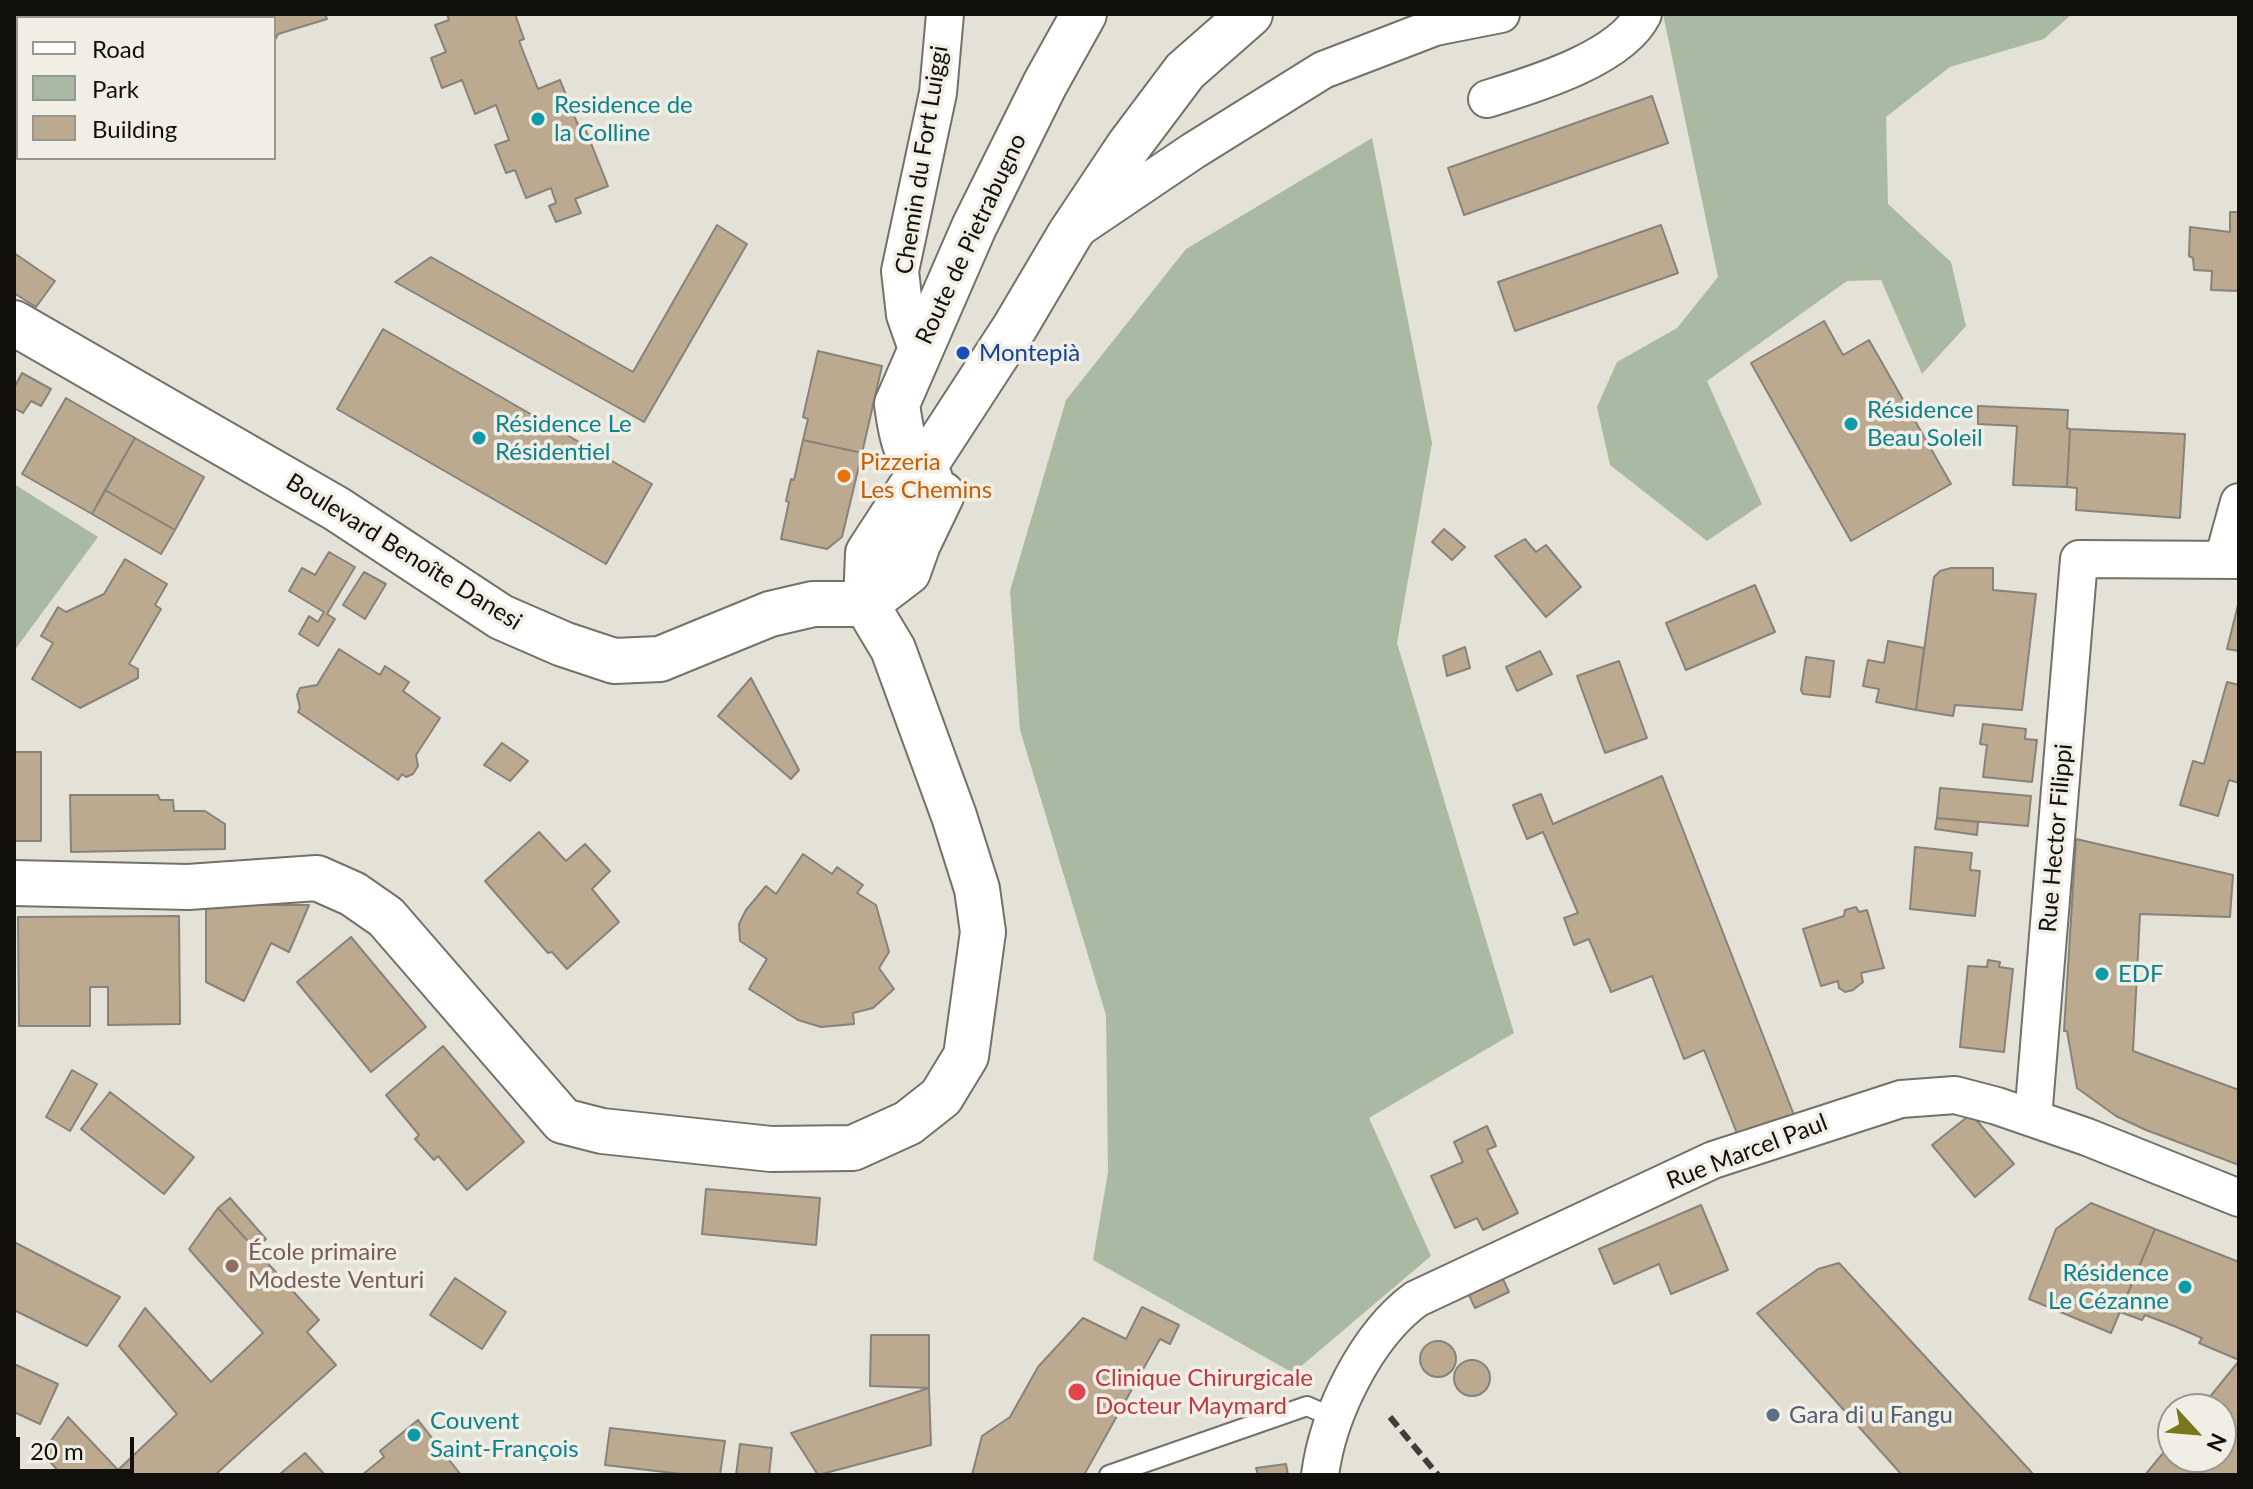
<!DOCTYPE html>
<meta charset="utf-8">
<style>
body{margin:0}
#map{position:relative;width:2253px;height:1489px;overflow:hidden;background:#e4e2d7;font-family:Lato,sans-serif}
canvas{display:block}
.frame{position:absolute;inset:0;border:16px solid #11100d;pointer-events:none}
.legend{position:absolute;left:16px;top:16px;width:260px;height:144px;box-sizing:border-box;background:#f1efe5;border:2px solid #97968f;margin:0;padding:10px 14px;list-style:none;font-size:24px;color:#11100d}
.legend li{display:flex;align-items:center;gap:16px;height:40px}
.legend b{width:40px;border:2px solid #97968f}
.north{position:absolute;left:2157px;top:1393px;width:80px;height:80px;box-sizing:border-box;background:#f1efe5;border:2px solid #97968f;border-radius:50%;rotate:116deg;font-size:22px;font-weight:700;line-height:32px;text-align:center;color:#11100d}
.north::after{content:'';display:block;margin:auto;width:28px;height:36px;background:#79761c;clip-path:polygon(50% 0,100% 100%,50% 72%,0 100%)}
.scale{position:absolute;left:16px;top:1437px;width:118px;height:36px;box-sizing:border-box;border:4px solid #11100d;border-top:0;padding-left:10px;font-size:24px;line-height:28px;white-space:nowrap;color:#11100d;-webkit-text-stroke:6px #f1efe5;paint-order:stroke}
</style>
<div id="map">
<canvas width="2253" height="1489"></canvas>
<div class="frame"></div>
<ul class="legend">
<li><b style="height:10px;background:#fff"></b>Road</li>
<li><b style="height:22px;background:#aabaa2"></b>Park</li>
<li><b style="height:22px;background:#bbaa90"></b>Building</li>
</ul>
<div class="north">N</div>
<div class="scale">20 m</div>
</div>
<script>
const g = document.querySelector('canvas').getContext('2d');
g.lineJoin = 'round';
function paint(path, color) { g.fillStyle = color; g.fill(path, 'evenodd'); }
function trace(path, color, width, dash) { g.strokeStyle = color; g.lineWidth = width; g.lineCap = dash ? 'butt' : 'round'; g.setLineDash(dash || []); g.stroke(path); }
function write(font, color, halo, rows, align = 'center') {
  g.font = font + ' Lato,sans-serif'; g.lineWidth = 7; g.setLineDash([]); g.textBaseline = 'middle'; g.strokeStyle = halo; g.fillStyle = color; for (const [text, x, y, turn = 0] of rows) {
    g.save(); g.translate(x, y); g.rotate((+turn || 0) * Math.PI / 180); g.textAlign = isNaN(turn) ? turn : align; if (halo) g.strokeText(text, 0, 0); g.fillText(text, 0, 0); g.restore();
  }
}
const green = new Path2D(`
 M1663,14H2072L2044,39L1950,67L1886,117L1888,204L1951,262L1966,326L1922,374L1881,280L1847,281L1707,381L1762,504L1707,541L1610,465L1597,407L1617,362L1677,328L1718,277Z
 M1372,138L1432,443L1397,643L1514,1033L1369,1118L1431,1256L1293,1373L1093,1260L1108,1172L1106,1015L1020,730L1010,591L1066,400L1186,249Z
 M14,484L98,537L14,651Z`);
const building = new Path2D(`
 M231,14H325L327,19L278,34L274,42V18H224Z
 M447,14H515L524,39L519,41L538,89L560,80L578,125L583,123L608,186L575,199L581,213L556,222L549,206L556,203L551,188L526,198L515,170L506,173L495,145L509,140L496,105L475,114L462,80L442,88L431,58L446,52L435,25L449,20Z
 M1652,96L1668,143L1464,215L1448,168Z
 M2230,212H2239V291L2211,290L2212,271L2194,270L2193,258L2189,256L2190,227L2230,232Z
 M717,225L747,244L644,422L395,282L431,257L633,372Z
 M1661,225L1678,273L1515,331L1498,282Z
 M14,253L55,281L36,307L14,293Z
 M1824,321L1843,355L1869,340L1951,484L1851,541L1751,363Z
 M383,329L652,484L606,564L337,409Z
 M818,351L882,366L862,453L803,440L808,419L803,417Z
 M22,373L51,389L41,406L31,401L23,413L14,408V388Z
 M66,398L135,438L92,514L22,474Z
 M1978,406L2068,410L2067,428L2070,429L2067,487L2013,485L2017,426L1978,424Z
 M2070,429L2185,434L2180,518L2076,510L2077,488L2067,487Z
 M135,438L204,477L175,530L105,490Z
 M803,440L862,453L842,537L827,549L781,539L789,502L786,501L791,479L794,480Z
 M105,490L175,530L161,554L92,514Z
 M1444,529L1465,547L1452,560L1432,542Z
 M1525,539L1536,552L1546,545L1581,587L1546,617L1495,556Z
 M329,552L355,567L327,614L335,619L318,646L299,634L309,616L318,622L324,612L289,591L302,568L315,575Z
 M125,559L167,584L155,605L161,609L129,664L138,669V678L80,708L32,679L53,643L41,636L58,607L66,612L104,594Z
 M1951,568H1993V590L2036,594L2022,710L1955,705L1953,716L1916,710L1934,577L1940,571Z
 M364,572L386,584L365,619L343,605Z
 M1755,585L1775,632L1686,670L1666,623Z
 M2239,601V651L2227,649Z
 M1888,641L1924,648L1916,710L1876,702L1879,689L1863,686L1868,660L1884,663Z
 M1465,647L1470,668L1447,676L1443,656Z
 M339,649L380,675L385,666L409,682L403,691L440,718L416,755L418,766L413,774L406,777L402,774L398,780L298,712L300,708L297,695L300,688L317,685Z
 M1540,651L1552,674L1517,691L1506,667Z
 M1806,657L1834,661L1830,697L1803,694L1801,690Z
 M1619,661L1647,738L1605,753L1577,676Z
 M751,678L799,770L791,779L718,716Z
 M2227,682L2239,685V783L2229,780L2218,816L2180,805L2193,761L2204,764Z
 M1983,724L2026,729L2025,739L2037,740L2032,782L1983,777L1987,745L1980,744Z
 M502,743L528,761L510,781L484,765Z
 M14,752H41V841H14Z
 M1662,776L1794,1115L1738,1136L1704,1050L1684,1059L1652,976L1611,992L1589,939L1574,945L1564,918L1578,913L1543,832L1527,839L1513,805L1541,794L1553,824Z
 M1940,788L2031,796L2028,826L1937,818Z
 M70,795H158L160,800H173L174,811H205L225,824V849L71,852Z
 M1937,818L1978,822L1977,835L1935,829Z
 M539,832L566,861L585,844L610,871L592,889L619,922L567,969L552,952L548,953L485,881Z
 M2076,839L2233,875L2230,917L2140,914L2133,1051L2239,1090V1165L2146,1130L2116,1116L2077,1088L2067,1031H2064Z
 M1915,847L1972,853L1970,870L1980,871L1975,916L1910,909Z
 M803,854L832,874L837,867L863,885L857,893L876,905L889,952L879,968L894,989L873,1008L853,1013L854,1024L821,1027L798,1020L749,989L767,959L740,941L739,924L746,910L766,886L776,894Z
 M206,905H309L289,952L271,943L244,1001L206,982Z
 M1856,907L1859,912L1867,910L1884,968L1861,973L1863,982L1853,990L1845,992L1839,988L1838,981L1821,986L1803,929L1844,916L1845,910Z
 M179,916L180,1024L108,1025V987H90V1026H19L18,917Z
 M351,937L426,1027L371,1072L297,982Z
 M1988,960L2000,962L1999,967L2013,969L2004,1052L1960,1047L1968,966L1987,967Z
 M443,1046L524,1142L467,1190L438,1156L434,1160L415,1139L419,1135L386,1095Z
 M72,1070L97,1084L70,1131L46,1117Z
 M110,1092L194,1157L164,1194L81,1129Z
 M1971,1114L2014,1164L1975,1197L1932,1145Z
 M1487,1126L1496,1146L1487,1150L1518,1213L1483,1230L1477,1218L1455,1228L1431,1176L1463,1162L1454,1142Z
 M706,1189L820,1198L816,1245L702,1234Z
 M230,1198L266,1239L255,1249L218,1208Z
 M2091,1203L2155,1229L2111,1333L2029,1299L2056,1229Z
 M1701,1205L1728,1270L1671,1294L1659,1264L1614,1284L1599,1249Z
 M218,1208L319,1320L307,1332L336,1365L215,1475H62L42,1453L68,1417L118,1470L177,1414L119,1346L145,1308L211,1382L263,1333L189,1249Z
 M2155,1229L2239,1262V1360L2199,1343L2202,1338L2174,1326L2145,1315L2142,1320L2120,1312Z
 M14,1242L120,1297L87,1346L14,1310Z
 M1839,1263L2034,1475H1902L1757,1313L1818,1269Z
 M1501,1275L1509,1292L1475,1308L1467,1291Z
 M455,1278L506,1312L482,1349L430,1315Z
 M1142,1307L1179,1325L1170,1344L1160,1339L1084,1475H972L982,1436L1010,1417L1038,1367L1083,1318L1126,1339Z
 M871,1335H929V1388L870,1386Z
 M1420 1359a18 18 0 1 1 36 0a18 18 0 1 1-36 0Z
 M1454 1378a18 18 0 1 1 36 0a18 18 0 1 1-36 0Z
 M2239,1361V1475H2145L2173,1441V1457H2221V1409H2200Z
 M14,1364L58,1384L40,1424L14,1412Z
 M929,1388L931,1445L818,1475L791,1433Z
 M418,1420L461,1475H362L384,1457L380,1451Z
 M610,1428L725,1441L720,1475H690L605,1465Z
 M740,1444L772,1448L769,1475H736Z
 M305,1453L325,1475H281L280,1474Z
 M1286,1464L1288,1475H1258L1256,1468Z`);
const lane = new Path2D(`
 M1109,1475L1307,1406L1334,1418`);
const street = new Path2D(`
 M1487,99C1532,85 1621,59 1643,14
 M1079,228L1193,151L1323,70L1435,27L1501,14
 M918,352L905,315L900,271L938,93L945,14
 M2223,560L2239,502
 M2033,1118L2079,559L2239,560
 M1320,1475C1328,1414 1366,1336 1416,1299L1713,1160L1901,1099L1955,1095L1997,1106L2087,1137L2239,1198`);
const secondary = new Path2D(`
 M14,323L337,509L501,617L563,644L614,661L660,659L770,614L813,604H866
 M930,519V479C905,459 901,435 897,404L974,227L1045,84L1084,14
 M866,604L868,553L1015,327L1070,234L1128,147L1185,71L1250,14
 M866,604L908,572L918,544L942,494
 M14,883L188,887L317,878L353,894L386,917L563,1121L602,1131L771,1149L853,1148L908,1123L941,1097L966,1056L983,932L977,889L954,816L893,649L866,604`);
const rail = new Path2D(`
 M1390,1417L1438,1475`);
const markers = [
 [538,119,8,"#0f9aa8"],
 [963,353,8,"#1a4fb4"],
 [1851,424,8,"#0f9aa8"],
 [479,438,8,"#0f9aa8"],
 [844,476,8,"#e8710a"],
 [2102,974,8,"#0f9aa8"],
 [232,1266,8,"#8d6e63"],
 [2185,1287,8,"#0f9aa8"],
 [1077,1392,10,"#e0444e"],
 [1773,1415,8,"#5c6f8a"],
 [414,1435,8,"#0f9aa8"]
];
const cultureNames = [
 ["Residence de",554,105],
 ["la Colline",554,133],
 ["Résidence",1867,410],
 ["Beau Soleil",1867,438],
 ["Résidence Le",495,424],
 ["Résidentiel",495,452],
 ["EDF",2118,974],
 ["Résidence",2169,1273,"right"],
 ["Le Cézanne",2169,1301,"right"],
 ["Couvent",430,1421],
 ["Saint-François",430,1449]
];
const streetNames = [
 ["Chemin du Fort Luiggi",922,160,-81],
 ["Route de Pietrabugno",971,239,-65],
 ["Boulevard Benoîte Danesi",404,552,32],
 ["Rue Hector Filippi",2056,838,-85],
 ["Rue Marcel Paul",1747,1152,-21]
];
const transitNames = [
 ["Montepià",979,353]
];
const foodNames = [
 ["Pizzeria",860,462],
 ["Les Chemins",860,490]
];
const educationNames = [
 ["École primaire",248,1252],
 ["Modeste Venturi",248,1280]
];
const healthNames = [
 ["Clinique Chirurgicale",1095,1378],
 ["Docteur Maymard",1095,1406]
];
const serviceNames = [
 ["Gara di u Fangu",1789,1415]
];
paint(green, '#aabaa2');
paint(building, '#bbaa90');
trace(building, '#87827a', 2);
trace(lane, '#737168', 22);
trace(street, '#737168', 40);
trace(secondary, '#737168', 48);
trace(lane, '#fff', 18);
trace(street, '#fff', 36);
trace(secondary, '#fff', 44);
trace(rail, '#3f3e39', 6, [12, 6]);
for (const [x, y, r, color] of markers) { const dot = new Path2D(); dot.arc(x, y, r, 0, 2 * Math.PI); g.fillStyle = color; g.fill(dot); trace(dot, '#f1efe5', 3); }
write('24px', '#0d838f', '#f1efe5', cultureNames, 'left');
write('24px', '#11100d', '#f1efe5', streetNames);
write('24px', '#164399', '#f1efe5', transitNames, 'left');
write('24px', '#c56008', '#f1efe5', foodNames, 'left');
write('24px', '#785e54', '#f1efe5', educationNames, 'left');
write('24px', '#be3a42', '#f1efe5', healthNames, 'left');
write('24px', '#4e5e75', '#f1efe5', serviceNames, 'left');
</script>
